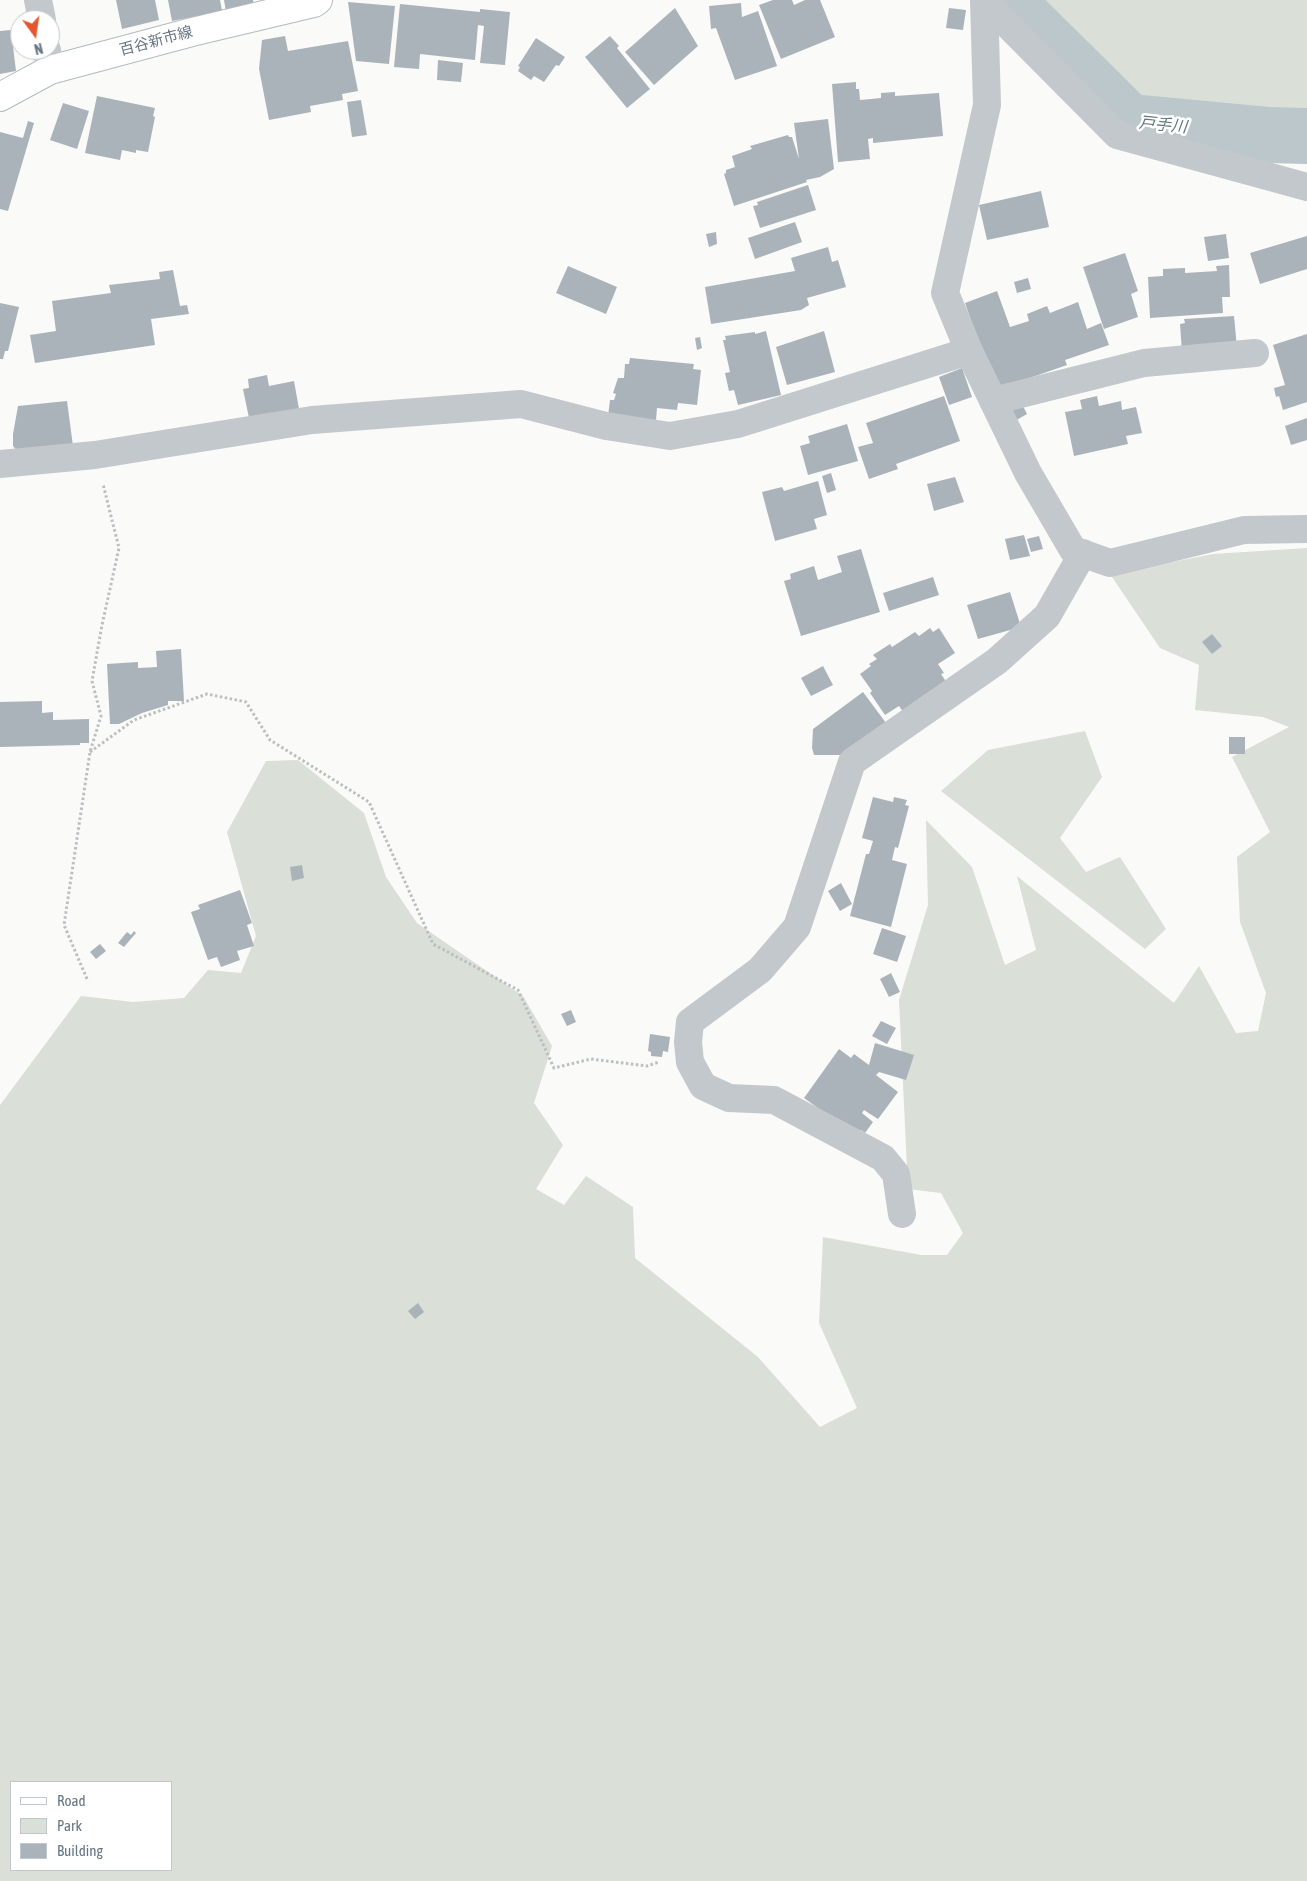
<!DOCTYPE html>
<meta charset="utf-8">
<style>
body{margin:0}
#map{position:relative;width:1307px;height:1881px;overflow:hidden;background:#fafaf8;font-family:"Asap Condensed",sans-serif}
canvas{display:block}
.legend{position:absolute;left:10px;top:1781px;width:162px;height:90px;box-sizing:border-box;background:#fff;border:1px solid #c1c8cd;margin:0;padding:6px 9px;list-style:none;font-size:15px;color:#657683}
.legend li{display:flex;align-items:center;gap:10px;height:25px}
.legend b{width:25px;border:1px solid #c1c8cd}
.north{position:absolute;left:10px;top:10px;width:50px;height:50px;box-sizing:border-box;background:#fff;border:1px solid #c1c8cd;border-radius:50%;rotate:166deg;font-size:14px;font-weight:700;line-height:20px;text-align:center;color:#657683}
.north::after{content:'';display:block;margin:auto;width:18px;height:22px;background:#e4572e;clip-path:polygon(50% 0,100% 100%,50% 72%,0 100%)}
</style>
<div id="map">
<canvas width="1307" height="1881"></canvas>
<ul class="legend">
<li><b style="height:6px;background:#fff"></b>Road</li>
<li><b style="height:14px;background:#dadfd7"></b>Park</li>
<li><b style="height:14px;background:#aab3b9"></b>Building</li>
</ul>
<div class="north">N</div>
</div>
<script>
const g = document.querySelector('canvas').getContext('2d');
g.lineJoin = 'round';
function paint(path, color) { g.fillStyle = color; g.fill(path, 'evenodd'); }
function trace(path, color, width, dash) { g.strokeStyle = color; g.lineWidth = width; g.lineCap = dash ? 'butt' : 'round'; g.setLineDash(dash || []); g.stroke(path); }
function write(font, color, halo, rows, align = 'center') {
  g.font = font + ' "Asap Condensed","Noto Sans JP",sans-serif'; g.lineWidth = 5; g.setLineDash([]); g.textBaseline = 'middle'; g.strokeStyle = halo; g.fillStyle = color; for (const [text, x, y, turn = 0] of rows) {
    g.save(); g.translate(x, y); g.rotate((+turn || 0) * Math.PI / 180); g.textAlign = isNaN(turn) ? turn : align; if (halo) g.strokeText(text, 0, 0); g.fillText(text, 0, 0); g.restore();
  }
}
const green = new Path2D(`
 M1036,0H1307V147L1134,106Z
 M1307,548V1881H0V1105L81,996L133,1002L184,998L208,970L241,973L256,936L227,832L266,761L298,760L364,813L386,877L417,923L523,996L552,1046L534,1103L563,1145L536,1189L564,1205L586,1176L633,1207L635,1258L758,1357L820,1427L857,1408L819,1323L823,1237L921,1255H947L963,1233L941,1193L908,1189L899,1000L928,905L926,820L972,867L1005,965L1036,950L1017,876L1174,1003L1199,966L1236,1033L1258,1031L1266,993L1240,922L1237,857L1270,832L1232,757L1289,727L1263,717L1195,710L1199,665L1160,648L1110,574L1213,554ZM11,1782H171V1870H11Z
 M1085,731L1102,777L1060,838L1086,872L1120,857L1166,929L1145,949L941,791L988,750Z`);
const river = new Path2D(`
 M1011,0L1023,17L1129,122L1267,135L1307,136`);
const building = new Path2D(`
 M116,0H155L159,20L122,29Z
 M168,0H220L222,11L172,21Z
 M224,0H253L254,6L226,12Z
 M773,0H792L794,5L805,0H820L835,37L781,59L759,5Z
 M348,2L395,6L389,64L356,61Z
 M741,3L742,17L758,11L777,66L735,80L716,28L711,29L709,6Z
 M400,4L480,12V9L510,12L505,65L480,63L484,26L478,25L475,60L420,54L419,69L394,67Z
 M675,8L698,46L654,85L625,52Z
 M949,8L966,10L963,30L946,28Z
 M11,30L16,71L0,74V31Z
 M285,36L288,51L348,41L358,91L342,94L343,100L310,106L311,112L269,120L259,69L262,40Z
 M610,36L619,46L617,48L650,89L627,108L585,57Z
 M536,38L565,57L559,66L556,65L544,82L534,76L531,80L518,71L520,67L518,66Z
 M438,60L463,63L461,82L437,80Z
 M856,82V89H859L860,100L881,98V93L895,92V96L939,93L943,136L873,143V138L868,139L870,159L838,162L832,84Z
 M97,96L155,108L153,116L155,117L148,152L136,150V153L122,150L120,160L85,153Z
 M361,100L367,135L352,137L347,102Z
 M63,103L89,111L77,149L50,140Z
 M828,119L834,169L820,177L806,180L807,182L734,206L724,174L726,173V170L735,167L732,156L752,149L750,146L788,135L789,137H792L799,159L794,123Z
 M28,121L34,123L8,211L0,209V132L23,138Z
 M808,185L816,210L760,228L753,206L758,205L757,202Z
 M1041,191L1049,227L987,240L979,205Z
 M795,222L802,242L755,259L748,238Z
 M716,232L717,244L709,247L706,234Z
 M1226,234L1229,258L1208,261L1204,237Z
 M1307,236V269L1260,284L1250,253Z
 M828,247L832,262L838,260L846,287L807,298L809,305L801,310L711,324L705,287L795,271L791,258Z
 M1125,253L1138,291L1131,294L1138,317L1104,329L1083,267Z
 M1229,265L1230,297H1222L1223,313L1150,318L1148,277L1163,276V269L1185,268V273L1217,271L1216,266Z
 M568,266L617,287L606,314L556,293Z
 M173,270L180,306L187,305L189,314L151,319L155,345L35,363L30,335L56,331L52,301L111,293L109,285L160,279L159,272Z
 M1028,278L1031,289L1017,293L1014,282Z
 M997,291L1010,327L1029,321L1027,314L1047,306L1050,313L1078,302L1087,329L1101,323L1109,345L1065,360L1067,365L995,390L965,303Z
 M0,303L19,307L8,351H5L3,359H0Z
 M1234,316L1237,348L1182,352L1180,324L1185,323L1184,319Z
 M766,331L781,395L738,405L734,390L729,391L725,373L730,372L723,340H726L725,336L755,332V334Z
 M824,331L835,372L787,385L776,347Z
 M1307,334V402L1283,410L1279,396L1276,397L1274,388L1285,385L1273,345Z
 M700,337L702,348L697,350L695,338Z
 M630,358L694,364L693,369L701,370L697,405L678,403L677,410L657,408L656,420L608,416L610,400H614L616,394L613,393L618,378H624L625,364H629Z
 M962,368L972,397L949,405L939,377Z
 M267,375L269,386L294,381L299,409L249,418L243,389L249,388L248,379Z
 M944,396L960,441L896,464L898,469L869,479L858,447L873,443L866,423Z
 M1097,396L1099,406L1121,401L1122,410L1136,407L1142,433L1126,436L1128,444L1074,456L1065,412L1082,409L1080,400Z
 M67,401L73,446L18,452L13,446V434L18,406Z
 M1021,402L1027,414L1013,422L1007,409Z
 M1307,418V440L1291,445L1285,426Z
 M847,424L858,461L808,475L800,446L810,443L808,436Z
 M831,473L836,490L827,493L822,476Z
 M955,477L964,502L934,511L927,484Z
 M818,481L827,515L814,519L817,529L775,541L762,492L782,487L784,491Z
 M1024,535L1030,556L1010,560L1005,539Z
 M1039,536L1043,549L1031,552L1027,539Z
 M861,549L880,612L801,636L784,581L791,579L790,574L814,566L818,580L842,572L837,556Z
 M933,577L939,595L889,611L883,593Z
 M1010,592L1021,627L978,639L967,605Z
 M930,628L933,632L939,628L955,653L938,664L944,673L941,674L947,683L904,713L899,706L885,715L870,693L872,691L860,674L871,666L869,664L877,659L873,655L890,644L892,647L915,632L919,636Z
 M1212,634L1222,646L1212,654L1202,642Z
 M181,649L184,701H168V705L142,713L119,724H110L107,664L138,662V668L157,667L156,651Z
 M823,666L833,685L811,696L801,678Z
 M863,692L886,723L844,755H814L812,748L813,729Z
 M42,701V713L53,712V720L89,719V743H80V745L0,747V702Z
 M1229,737H1245V754H1229Z
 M873,797L893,802L894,797L907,800L905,805L909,806L898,848L895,847L892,860L907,864L891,927L850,916L866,854H869L873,841L862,838Z
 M302,865L304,878L292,881L290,867Z
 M841,883L852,904L840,911L828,891Z
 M240,890L252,923L247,925L254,946L237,951L240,960L221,967L217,957L208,960L191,912L200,909L198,905Z
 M882,928L906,936L897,962L873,954Z
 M134,931L136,933L124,947L118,943L127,932L131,935Z
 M100,944L106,951L96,959L90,952Z
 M891,973L900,992L889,997L880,979Z
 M571,1010L576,1022L567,1026L561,1014Z
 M881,1021L896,1028L887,1044L872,1036Z
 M650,1034L670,1037L668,1052L663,1051L662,1057L651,1056V1052L648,1051Z
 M875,1043L914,1055L906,1080L879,1072L876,1075L898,1092L878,1119L864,1110L862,1113L873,1122L865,1133L861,1130L857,1136L804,1098L839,1049L851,1058L854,1054L869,1065Z
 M418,1303L424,1312L415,1319L408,1311Z`);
const path = new Path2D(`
 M90,752L134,720L207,694L246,702L270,740L369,802L433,944L518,990L554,1068L591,1059L647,1066L659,1062
 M87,979L64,925L90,752L101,716L92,681L102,625L119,548L103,484`);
const street = new Path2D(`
 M38,0L42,20
 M984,0L987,105L945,293L969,351L1028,473L1073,550L1110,563L1244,530L1307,529
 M984,1L1117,135L1307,187
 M47,50L50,70
 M993,401L1144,363L1255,353
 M0,464L95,455L312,420L521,404L606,426L670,436L738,424L969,351
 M902,1214L896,1174L883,1158L774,1100L729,1098L703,1086L690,1062L688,1042L690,1022L760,970L797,927L852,762L997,661L1047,616L1083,553`);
const secondary = new Path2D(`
 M0,97L50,70L192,32L314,3L318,0`);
const streetNames = [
 ["百谷新市線",156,41,-15]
];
const waterNames = [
 ["戸手川",1163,125,6]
];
paint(green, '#dadfd7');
trace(river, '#bbc7cb', 56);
paint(building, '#aab3b9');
trace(secondary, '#b3babf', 30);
trace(path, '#bbbfc2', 3, [2.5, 2.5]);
trace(street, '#c3c8cc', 28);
trace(secondary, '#fff', 28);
write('15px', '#657683', '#fff', streetNames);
write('italic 16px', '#60757c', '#fff', waterNames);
</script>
